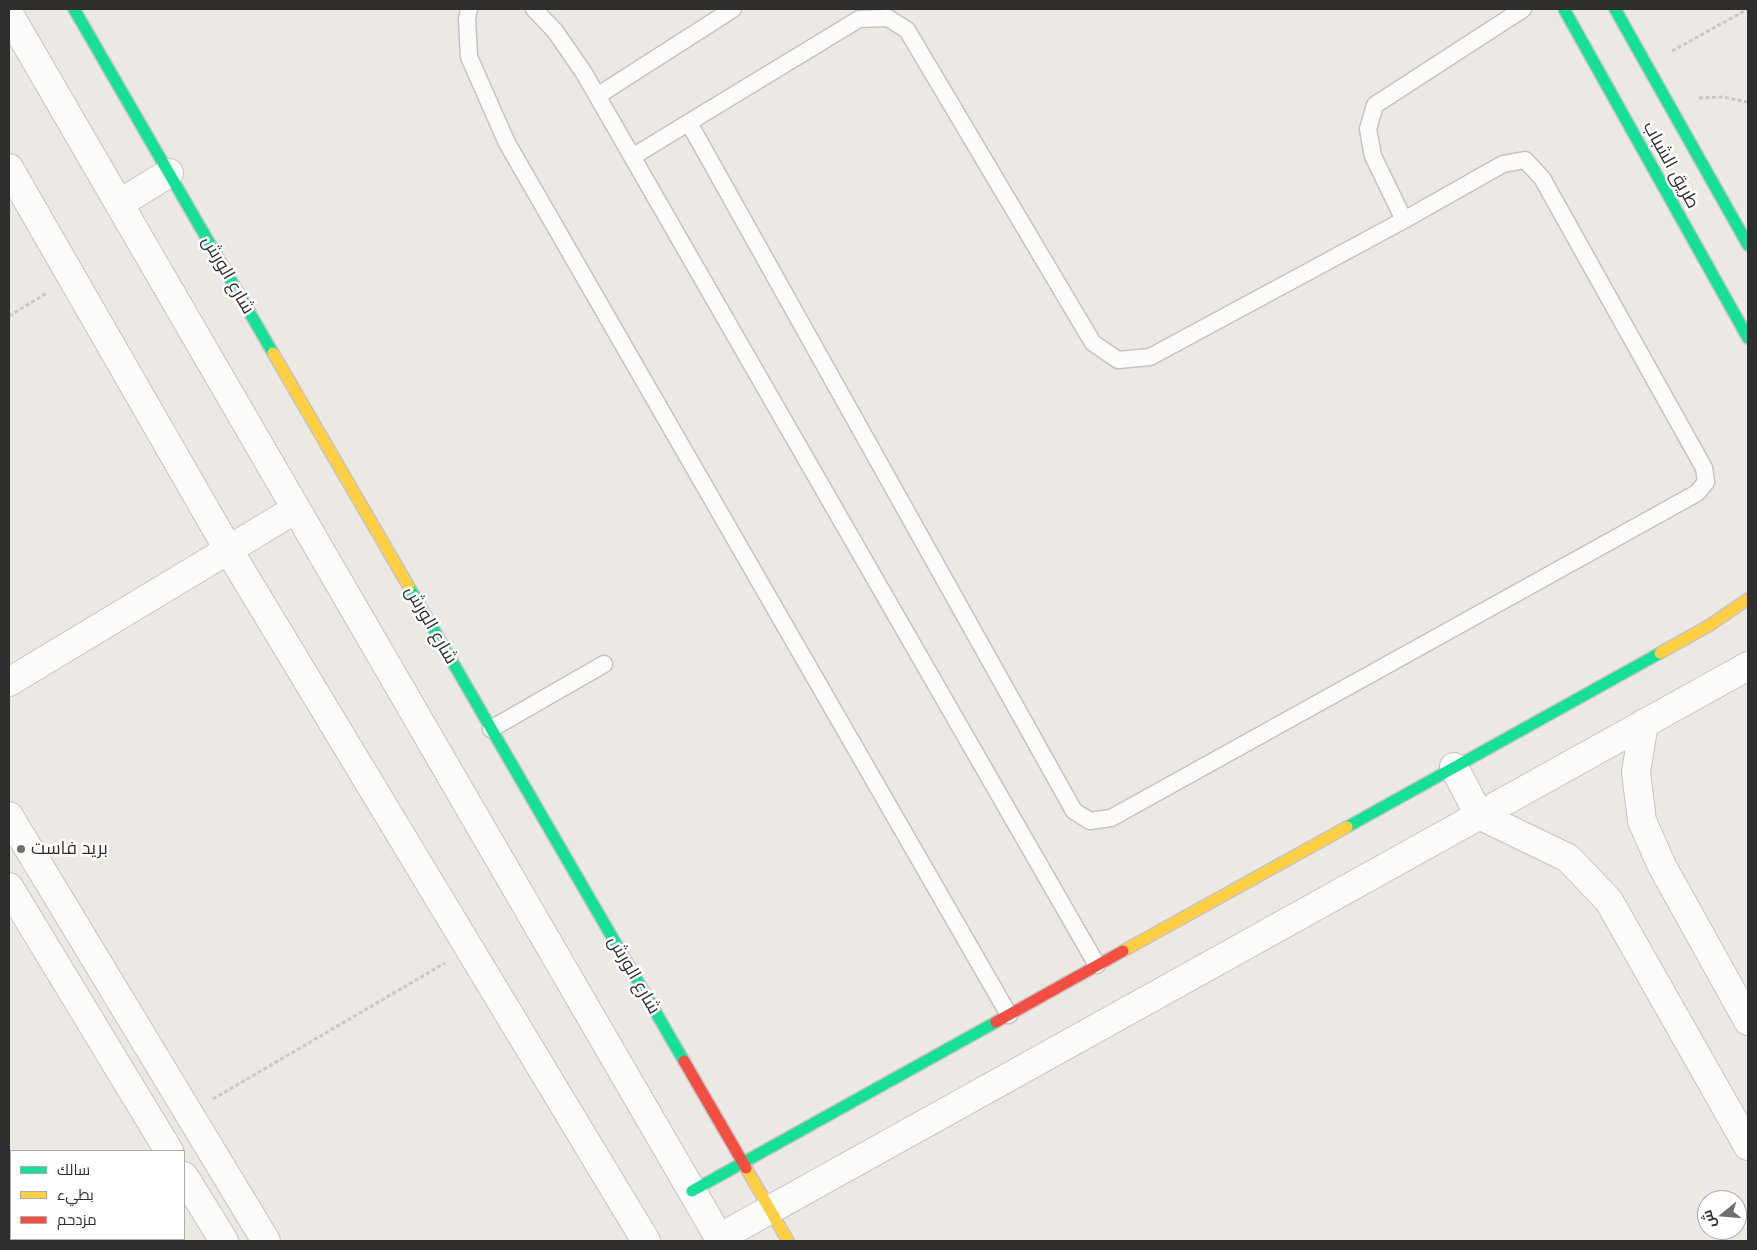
<!DOCTYPE html>
<meta charset="utf-8">
<style>
body{margin:0}
#map{position:relative;width:1757px;height:1250px;overflow:hidden;background:#ece8e4;font-family:Quicksand,Cairo,sans-serif}
canvas{display:block}
.frame{position:absolute;inset:0;border:10px solid #2e2e2e;pointer-events:none}
.legend{position:absolute;left:10px;top:1150px;width:175px;height:90px;box-sizing:border-box;background:#fff;border:1px solid #ababab;margin:0;padding:6px 9px;list-style:none;font-size:15px;color:#2e2e2e}
.legend li{display:flex;align-items:center;gap:10px;height:25px}
.legend b{width:25px;border:1px solid #ababab}
.north{position:absolute;left:1697px;top:1190px;width:50px;height:50px;box-sizing:border-box;background:#fff;border:1px solid #ababab;border-radius:50%;rotate:253deg;font-size:14px;font-weight:700;line-height:20px;text-align:center;color:#2e2e2e}
.north::after{content:'';display:block;margin:auto;width:18px;height:22px;background:#706f6e;clip-path:polygon(50% 0,100% 100%,50% 72%,0 100%)}
</style>
<div id="map">
<canvas width="1757" height="1250"></canvas>
<div class="frame"></div>
<ul class="legend">
<li><b style="height:6px;background:#16e098"></b>سالك</li>
<li><b style="height:6px;background:#ffcf43"></b>بطيء</li>
<li><b style="height:6px;background:#f24e42"></b>مزدحم</li>
</ul>
<div class="north">ش</div>
</div>
<script>
const g = document.querySelector('canvas').getContext('2d');
g.lineJoin = 'round';
function trace(path, color, width, dash) { g.strokeStyle = color; g.lineWidth = width; g.lineCap = dash ? 'butt' : 'round'; g.setLineDash(dash || []); g.stroke(path); }
function write(font, color, halo, rows, align = 'center') {
  g.font = font + ' Quicksand,Cairo,sans-serif'; g.lineWidth = 5; g.setLineDash([]); g.textBaseline = 'middle'; g.strokeStyle = halo; g.fillStyle = color; for (const [text, x, y, turn = 0] of rows) {
    g.save(); g.translate(x, y); g.rotate((+turn || 0) * Math.PI / 180); g.textAlign = isNaN(turn) ? turn : align; if (halo) g.strokeText(text, 0, 0); g.fillText(text, 0, 0); g.restore();
  }
}
const path = new Path2D(`
 M1672,51L1748,9
 M1699,98L1723,97L1748,102
 M9,316L47,293
 M213,1099L445,963`);
const lane = new Path2D(`
 M469,9L467,19L469,57L507,143L1009,1015
 M534,9L555,31L584,73L1097,965
 M597,96L733,9
 M632,157L859,19L888,18L907,30L1093,343L1118,360L1150,357L1404,220L1503,164L1525,160L1542,178L1704,468L1706,482L1697,493L1111,818L1090,821L1074,811L689,123
 M1404,220L1373,156L1368,129L1375,105L1523,9
 M491,729L604,664`);
const street = new Path2D(`
 M9,14L721,1241
 M9,168L228,549L646,1241
 M119,204L169,173
 M9,682L296,509
 M1644,723L1636,772L1642,821L1662,866L1748,1021
 M1454,767L1479,815L1568,858L1609,901L1748,1146
 M9,816L266,1241
 M9,887L169,1151
 M184,1176L224,1241
 M719,1238L1748,666`);
const fast = new Path2D(`
 M74,9L273,353
 M1564,9L1748,338
 M1615,9L1748,245
 M409,587L684,1061
 M1347,827L1660,653
 M692,1191L996,1022`);
const slow = new Path2D(`
 M273,353L409,587
 M1660,653L1710,625L1748,599
 M1123,951L1347,827
 M746,1168L788,1241`);
const jam = new Path2D(`
 M996,1022L1123,951
 M684,1061L746,1168`);
const markers = [
 [21,849,5,"#706f6e"]
];
const streetNames = [
 ["طريق الشباب",1671,165,61],
 ["شارع الورش",228,275,60],
 ["شارع الورش",431,625,60],
 ["شارع الورش",634,975,60]
];
const poiNames = [
 ["بريد فاست",31,849]
];
trace(lane, '#c5c4c5', 19);
trace(street, '#c5c4c5', 30);
trace(fast, '#c5c4c5', 14);
trace(slow, '#c5c4c5', 14);
trace(jam, '#c5c4c5', 14);
trace(path, '#c9c9c8', 3, [4, 2.5]);
trace(lane, '#fcfcfb', 16);
trace(street, '#fcfcfb', 28);
trace(fast, '#16e098', 11);
trace(slow, '#ffcf43', 11);
trace(jam, '#f24e42', 11);
for (const [x, y, r, color] of markers) { const dot = new Path2D(); dot.arc(x, y, r, 0, 2 * Math.PI); g.fillStyle = color; g.fill(dot); trace(dot, '#fff', 2); }
write('18px', '#2e2e2e', '#fff', streetNames);
write('18px', '#2e2e2e', '#fff', poiNames, 'left');
</script>
